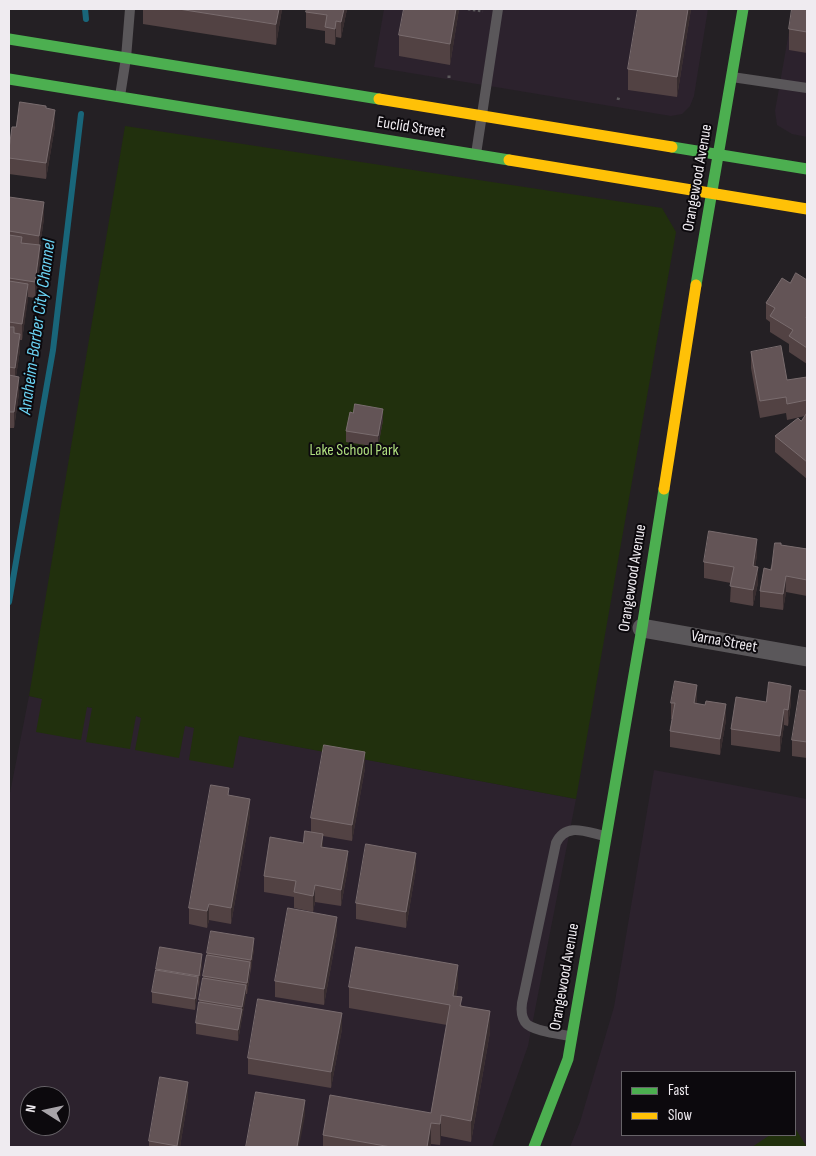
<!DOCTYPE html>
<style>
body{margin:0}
#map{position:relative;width:816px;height:1156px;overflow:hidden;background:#242024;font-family:"Sofia Sans Condensed",sans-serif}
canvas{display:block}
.frame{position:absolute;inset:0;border:10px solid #efebf0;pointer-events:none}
.legend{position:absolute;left:621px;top:1071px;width:175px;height:65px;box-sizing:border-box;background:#0c090d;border:1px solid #676368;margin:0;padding:6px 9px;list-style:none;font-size:15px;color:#efebf0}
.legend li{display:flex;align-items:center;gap:10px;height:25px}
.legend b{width:25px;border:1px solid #676368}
.north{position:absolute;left:20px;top:1086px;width:50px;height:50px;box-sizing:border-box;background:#0c090d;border:1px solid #676368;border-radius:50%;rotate:280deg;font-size:14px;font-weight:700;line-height:20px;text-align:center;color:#efebf0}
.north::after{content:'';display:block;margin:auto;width:18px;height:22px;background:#a8a4a9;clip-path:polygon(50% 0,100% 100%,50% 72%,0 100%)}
</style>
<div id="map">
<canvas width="816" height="1156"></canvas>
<div class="frame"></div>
<ul class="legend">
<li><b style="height:6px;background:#4caf50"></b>Fast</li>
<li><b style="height:6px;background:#ffc107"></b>Slow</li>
</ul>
<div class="north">N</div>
</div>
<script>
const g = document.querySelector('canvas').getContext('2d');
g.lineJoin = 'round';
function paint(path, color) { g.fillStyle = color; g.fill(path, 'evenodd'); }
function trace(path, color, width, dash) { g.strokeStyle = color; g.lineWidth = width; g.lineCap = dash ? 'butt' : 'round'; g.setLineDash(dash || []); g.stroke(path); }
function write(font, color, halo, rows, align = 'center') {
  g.font = font + ' "Sofia Sans Condensed",sans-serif'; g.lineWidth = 4; g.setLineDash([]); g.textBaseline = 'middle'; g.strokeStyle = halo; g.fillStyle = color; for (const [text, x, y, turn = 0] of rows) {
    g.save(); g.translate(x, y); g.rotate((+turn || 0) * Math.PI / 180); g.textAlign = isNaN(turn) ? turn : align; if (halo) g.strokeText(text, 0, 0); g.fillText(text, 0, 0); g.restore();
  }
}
const built = new Path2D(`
 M384,9H708L694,96L690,106L682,114L671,116L374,67Z
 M793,9H807V137L792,134L777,125L775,111Z
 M29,696L576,799L528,1046L492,1147H9V798ZM30,1096H60V1126H30Z
 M654,770L807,799V1147H570L580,1122L614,1007ZM622,1072H795V1135H622Z`);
const green = new Path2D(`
 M125,126L662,208L676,232L576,799L239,736L233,768L189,760L194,728L185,726L179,758L135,750L141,718L136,716L130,749L86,742L92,708L87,707L81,740L36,732L42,699L29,696Z
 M795,1128L807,1147H752L770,1135H795Z`);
const stream = new Path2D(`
 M85,9L86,19
 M9,602L53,350L81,114`);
const path = new Path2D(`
 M468,9L483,11
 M449,78V74
 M618,100L619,96`);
const lane = new Path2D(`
 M732,77L807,88
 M120,96L126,58L130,9
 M476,154L498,9
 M570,1036C560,1034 531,1031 525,1022C521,1016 521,1010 522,1003L556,843C566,822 586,832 605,836`);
const street = new Path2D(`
 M642,628L807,657`);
const fast = new Path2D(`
 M9,39L379,99
 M9,79L509,160
 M672,147L807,169
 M696,285L743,9
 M534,1147L568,1059L642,628L664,489`);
const slow = new Path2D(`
 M379,99L672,147
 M509,160L807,209
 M664,489L696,285`);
const wall = new Path2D(`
 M143,9H282L276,45L143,24Z
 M347,9L341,38L336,37L335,45L325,43V31L306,28V12Z
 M459,9L450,65L399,56V35Z
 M691,9L677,97L628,90V69Z
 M807,9V53L789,50V29Z
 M46,108L55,126L46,179L9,174V149L16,127Z
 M9,197L44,218L40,247V261L35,298L28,297L22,340H20V350L16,376L19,393L14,428H9Z
 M807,280V364L789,352V344L770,332V322L766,319V303L790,283Z
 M751,352L787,380H807V479L775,452V436L801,421L805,416L787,420L786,413L760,418L751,368Z
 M353,413L383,420L378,447L346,442V431Z
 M781,545L807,549V596L786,592L783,610L760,607V591Z
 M757,555L755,567L758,583L753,606L730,602L731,583L704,578V562Z
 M807,691V758L792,756V740Z
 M697,701L696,704L726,720L720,755L670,747V731L672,719H671V703Z
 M766,702H791L788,726L784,725L780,752L731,745V729Z
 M365,768L352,841L323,836V847L348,867L341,906L315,902L313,912L294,908V897L264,892V876L303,843L311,832V818Z
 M229,795L250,815L231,924L209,920L207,928L189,924V908Z
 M416,869L406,928L356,919V903Z
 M337,933L324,1005L275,997V981Z
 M160,947L202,965L195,1010L152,1003V992Z
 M254,949L247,994H246L238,1041L196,1034V1023L207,953Z
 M458,986L456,996L462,1006L490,1032L471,1142L441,1136L440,1145L431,1144L430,1147H323V1135L431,1113L447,1025L349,1008V987Z
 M342,1029L331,1088L248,1074V1058Z
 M188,1098L180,1147H149V1141Z`);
const shadedWall = new Path2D(`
 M279,9H282L276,45V24Z
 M344,9H347L341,38V22Z
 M456,9H459L450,65V44Z
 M688,9H691L677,97V77Z
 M336,21V37L335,45V29Z
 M55,110V126L46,179V163Z
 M44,202V218L40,247V261L35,298V282L39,250V236Z
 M28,284V300L22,340V324Z
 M20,334V350L15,384V368Z
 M19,377V393L14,428V412Z
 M383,409V420L378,447V436Z
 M757,539V555L753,582V566Z
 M758,567V583L753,606V590Z
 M786,576V592L783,610V594Z
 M697,685V701L694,719V703Z
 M791,686V702L788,726V710Z
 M726,704V720L720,755V739Z
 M784,709V725L780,752V736Z
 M365,752V768L352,841V825Z
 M250,799V815L231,924V908Z
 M323,834V850L321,847Z
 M348,851V867L341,906V890Z
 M416,853V869L406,928V912Z
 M315,885V902L313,912V896Z
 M209,904V920L207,928V911Z
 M337,917V933L324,1005V989Z
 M254,938V949L251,971V960Z
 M202,954V965L199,987V976Z
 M250,962V973L247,994V983Z
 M458,965V986L453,1017V996Z
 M198,977V988L195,1010V999Z
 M246,985V996L238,1041V1030Z
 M490,1011V1032L471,1142V1121Z
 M342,1013V1029L331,1088V1072Z
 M188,1082V1098L180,1147H177Z
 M305,1100V1116L299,1147H297Z
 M441,1115V1136L440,1145V1124Z
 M431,1123V1144L430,1147H427Z`);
const building = new Path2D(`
 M179,9H279L276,24Z
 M307,9H344L341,22L336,21L335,29L325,27L327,15L306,12Z
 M404,9H456L450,44L399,35Z
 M638,9H688L677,77L628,69Z
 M792,9H807V32L789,29Z
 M20,102L46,106V108L55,110L46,163L9,158V149L12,127H16Z
 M9,197L44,202L39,236L9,231Z
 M9,235L22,237L21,243L40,245L35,282L9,278Z
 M796,273L807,280V315L806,318L807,319V348L789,336L793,330L770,316L775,308L766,303L782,278L790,283Z
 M9,281L28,284L22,324L9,322Z
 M9,327H14V333L20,334L15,368L9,367Z
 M781,346L787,380L807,377V400L787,404L786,397L760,401L751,352Z
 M9,375L19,377L14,412H9Z
 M355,404L383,409L378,436L346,431L350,412L353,413Z
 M807,413V462L775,436L798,418L801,421Z
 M709,531L757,539L753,566L758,567L753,590L730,586L734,567L704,562Z
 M775,543H781V545L807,549V580L786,576L783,594L760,591L764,568L771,570Z
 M675,681L697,685L694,703L705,705L706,701L726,704L720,739L670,731L675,703H671Z
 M769,682L791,686L788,710L784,709L780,736L731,729L736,697L766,702Z
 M800,690L807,691V742L792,740Z
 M324,745L365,752L352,825L311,818Z
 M211,785L229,788L228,795L250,799L231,908L209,904L207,911L189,908Z
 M305,831L323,834L321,847L348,851L341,890L315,885L313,896L294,892L296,881L264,876L270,837L303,843Z
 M366,844L416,853L406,912L356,903Z
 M288,908L337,917L324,989L275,981Z
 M211,931L254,938L251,960L207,953Z
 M160,947L202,954L199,976L156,969Z
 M356,947L458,965L453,996L462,997L460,1006L490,1011L471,1121L441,1115L440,1124L431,1123L427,1147H391L323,1135L330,1095L431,1113L450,1005L349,987Z
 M207,955L250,962L247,983L203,976Z
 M156,970L198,977L195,999L152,992Z
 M203,978L246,985L242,1007L199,1000Z
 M258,999L342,1013L331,1072L248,1058Z
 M199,1002L242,1009L238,1030L196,1023Z
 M160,1077L188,1082L177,1146L149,1141Z
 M256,1092L305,1100L297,1147H246Z`);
const streetNames = [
 ["Euclid Street",411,128,9],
 ["Orangewood Avenue",698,178,-80],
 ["Orangewood Avenue",633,578,-81],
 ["Varna Street",724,642,10],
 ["Orangewood Avenue",565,977,-80]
];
const parkNames = [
 ["Lake School Park",354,451]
];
const waterNames = [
 ["Anaheim-Barber City Channel",38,327,-82]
];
paint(built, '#2c222d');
paint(green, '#21300d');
trace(stream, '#19667a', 6);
trace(path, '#5b585b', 3, [2.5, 2.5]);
trace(lane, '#5a575a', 10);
trace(street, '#5a575a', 19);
trace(fast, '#4caf50', 11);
trace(slow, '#ffc107', 11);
paint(wall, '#524243');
paint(shadedWall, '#382d2f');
paint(building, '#635456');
trace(building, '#796c6e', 1);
write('16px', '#efebf0', '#0c090d', streetNames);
write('16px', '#afde7e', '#0c090d', parkNames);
write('italic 18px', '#6cd5f6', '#0c090d', waterNames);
</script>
